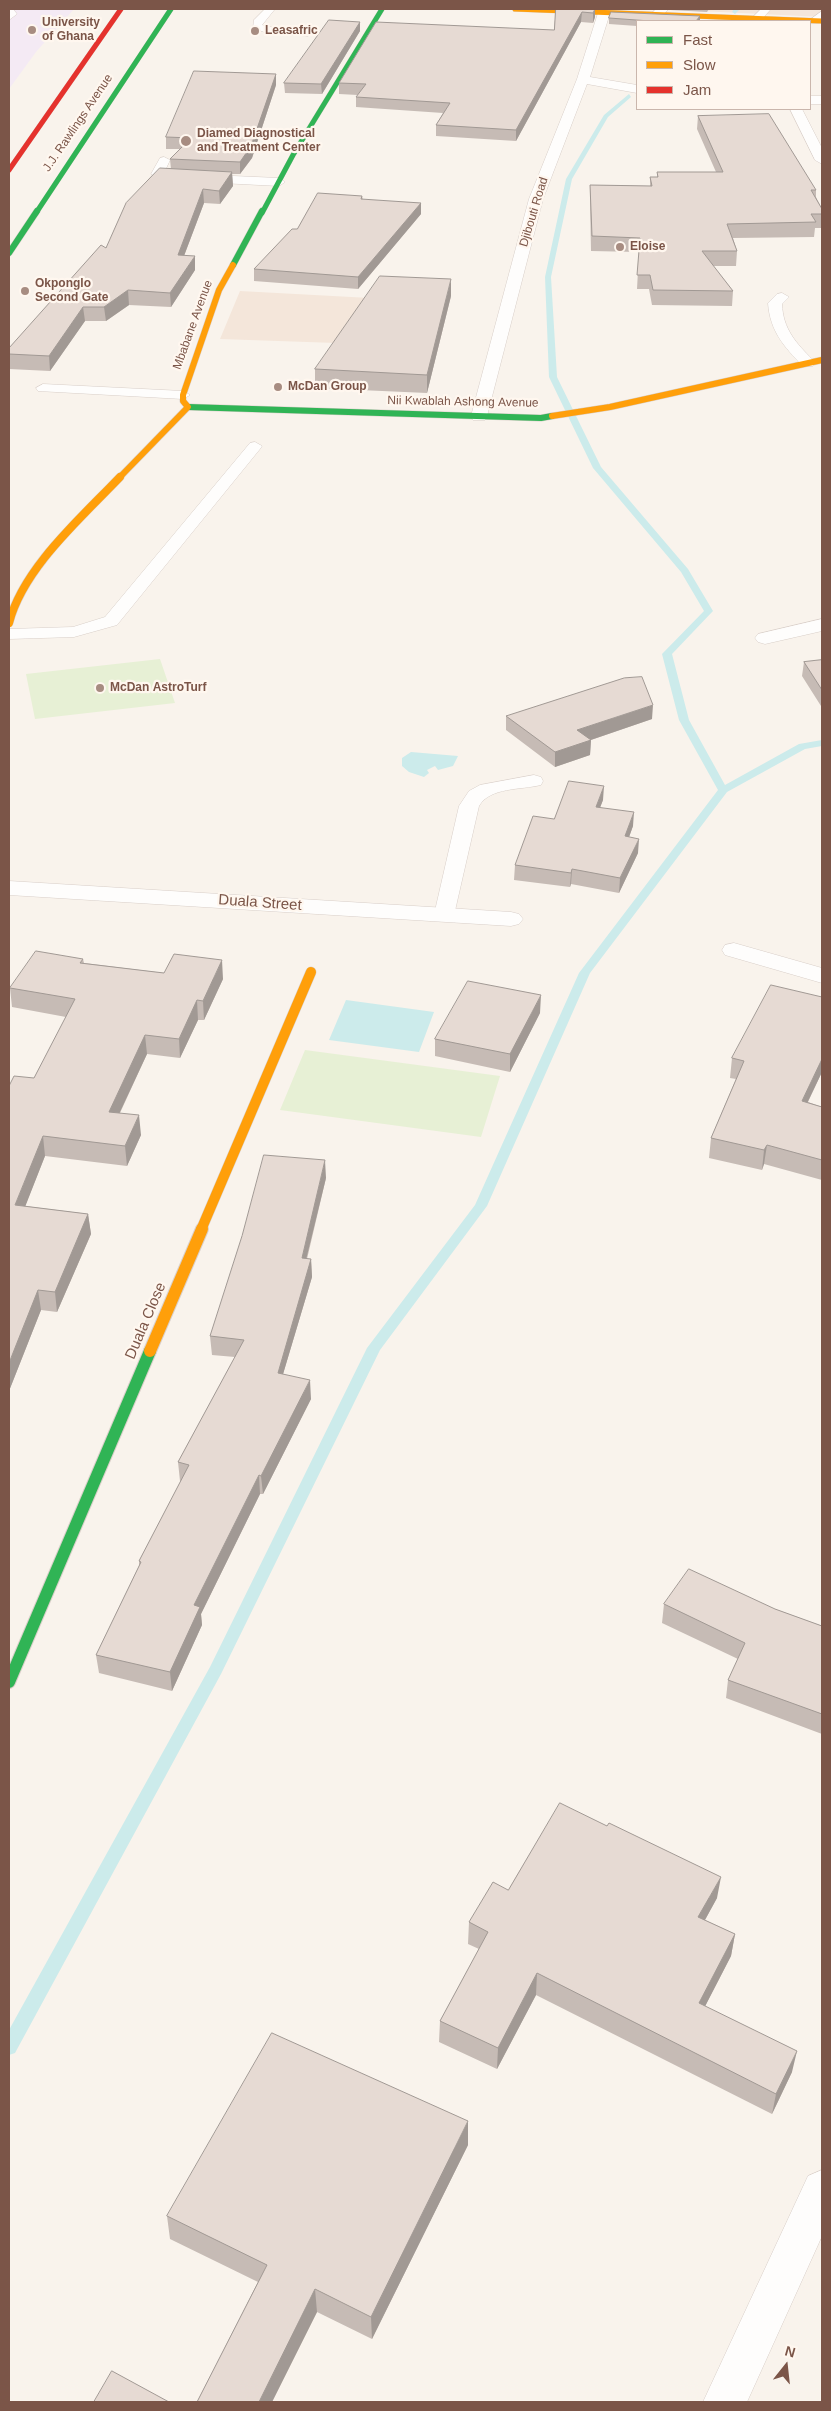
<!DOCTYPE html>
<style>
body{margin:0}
#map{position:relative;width:831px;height:2411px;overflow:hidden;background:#f9f3ec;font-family:Arial,sans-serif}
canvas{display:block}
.frame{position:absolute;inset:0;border:10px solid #7b5548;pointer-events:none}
.legend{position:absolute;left:636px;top:20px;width:175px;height:90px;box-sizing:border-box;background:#fff7ef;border:1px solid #cab6ac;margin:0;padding:6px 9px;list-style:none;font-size:15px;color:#7b5548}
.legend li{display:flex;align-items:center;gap:10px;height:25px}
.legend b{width:25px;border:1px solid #cab6ac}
.north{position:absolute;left:761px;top:2341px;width:50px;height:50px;-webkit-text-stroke:4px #fff7ef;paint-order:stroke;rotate:16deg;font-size:14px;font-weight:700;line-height:20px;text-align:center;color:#7b5548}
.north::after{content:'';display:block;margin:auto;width:18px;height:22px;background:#7b5548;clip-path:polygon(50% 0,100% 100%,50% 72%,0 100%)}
</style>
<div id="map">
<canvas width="831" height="2411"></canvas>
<div class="frame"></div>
<ul class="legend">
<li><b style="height:6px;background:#30b455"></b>Fast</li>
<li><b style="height:6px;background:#ff9f0a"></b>Slow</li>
<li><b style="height:6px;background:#e5322d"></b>Jam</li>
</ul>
<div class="north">N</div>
</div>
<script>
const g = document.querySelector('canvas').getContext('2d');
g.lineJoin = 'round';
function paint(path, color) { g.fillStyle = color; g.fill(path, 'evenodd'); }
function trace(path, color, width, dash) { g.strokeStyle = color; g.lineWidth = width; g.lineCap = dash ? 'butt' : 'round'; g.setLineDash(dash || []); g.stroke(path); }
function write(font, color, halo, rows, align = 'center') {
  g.font = font + ' Arial,sans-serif'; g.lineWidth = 4.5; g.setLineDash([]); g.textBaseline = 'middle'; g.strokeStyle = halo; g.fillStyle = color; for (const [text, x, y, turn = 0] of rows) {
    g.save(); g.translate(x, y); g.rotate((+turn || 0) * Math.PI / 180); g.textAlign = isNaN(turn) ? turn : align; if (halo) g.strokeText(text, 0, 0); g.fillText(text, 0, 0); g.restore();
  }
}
const residential = new Path2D(`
 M659,9H822V17Z
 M240,291L370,298L336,343L220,339Z`);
const education = new Path2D(`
 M9,9H74L36,52L9,89Z`);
const green = new Path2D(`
 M160,659L175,703L35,719L26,674Z
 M305,1050L500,1076L481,1137L280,1110Z`);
const water = new Path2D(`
 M411,752L458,756L453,766L438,770L435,766L427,770L429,773L424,777L409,772L402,766V758Z
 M346,1000L434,1012L419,1052L329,1040Z`);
const stream = new Path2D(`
 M734,9H740L735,14L732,12Z
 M629,94L631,97L608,117L572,179L551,277L557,377L601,467L688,569L713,611L672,654L689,720L725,785L799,744L822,740V746L805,749L727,792L590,973L487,1206L380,1350L221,1674L15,2053L9,2055V2030L210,1667L367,1348L475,1205L579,973L718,790L679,720L662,654L704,611L681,572L593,468L549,377L545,277L566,179L604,115Z`);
const lane = new Path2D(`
 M9,9H13L17,14L9,20Z
 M265,9H275L262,25L269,27L308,30L313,33L308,36L267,33L253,28L254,20Z
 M761,9H771L761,20H753L752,18Z
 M822,11V19L819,23H811V19Z
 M164,157L170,160L164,173L279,178L285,182L279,186L162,180L151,174L160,158Z
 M782,293L789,297L782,304C783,329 796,343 813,360L815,363L813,366H803C784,347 770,331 768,303L777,294Z
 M43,384L183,391L190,395L183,399L38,391L36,388Z
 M255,442L262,446L260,449L117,625L74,637L9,639V629L73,627L105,617L250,443Z
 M534,775L541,777L543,781L541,785C521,790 490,787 479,806L454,915L451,919L444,921L437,919L434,915L459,806L469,791L480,785Z`);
const street = new Path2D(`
 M656,9H669L660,17H652L650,15Z
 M604,10L610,13L590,77L637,85V93L587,84L543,199L487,416L485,420H473L471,416L529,199L577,79L598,13Z
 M810,96H822V104H810Z
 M790,109H802L822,148V164L815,160Z
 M822,619V631L765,644L758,642L755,638L758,634Z
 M9,881L511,912L519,914L523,919L519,924L511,926L9,895Z
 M734,943L822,968V983L725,955L722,950L725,945Z
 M822,2170V2236L747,2402H703L808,2176Z`);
const fastFar2 = new Path2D(`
 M36,213L171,9
 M262,213L293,155L382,9`);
const fastFar1 = new Path2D(`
 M9,253L37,211
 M233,265L262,211
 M188,407L541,418L552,416`);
const fast = new Path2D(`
 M9,1682L150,1351`);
const slowFar4 = new Path2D(`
 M515,9L822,21`);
const slowFar3 = new Path2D(`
 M552,416L610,407L822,360
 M119,478L188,407L183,401V395L219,290L233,265`);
const slowFar2 = new Path2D(`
 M9,623C23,568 82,517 120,477`);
const slowFar1 = new Path2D(`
 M201,1230L311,972`);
const slow = new Path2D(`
 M150,1351L202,1229`);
const jam = new Path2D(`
 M9,170L121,9`);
const wall = new Path2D(`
 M556,9H595V17L593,23L581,22L516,141L436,136V125L443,113L356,107V97L358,95L339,94V83L554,30Z
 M670,9H709L707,12L670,10Z
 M609,18L700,21H637V26L609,24Z
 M360,22V31L322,94L285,93L284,83Z
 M276,85L252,158L240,174H232L233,186L220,204L204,203L184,256L195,270L171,307L129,305L106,321H85L50,371L9,369V348L106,248L171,169L170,159L180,149H166V137Z
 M698,116L816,190V197L822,209V228H815L814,237L733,238L737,251L736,266H713L733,291L732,306L652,305L649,289H637L639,252L591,251L590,199V185L650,186V177H657V172H716L697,129Z
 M362,196L363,200L421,203V214L358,289L254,281V269L297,229Z
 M451,296L427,393L315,388V369Z
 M822,660V706H821L802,676L804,662Z
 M506,716L652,719L591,740L590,755L555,767L506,730Z
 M603,800L600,807L633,826L629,837L638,853L619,893L571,884L570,887L514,880L515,865L554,819Z
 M83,959L84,963L164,973L223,979L204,1020H198L180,1058L147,1054L120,1113L141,1135L127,1166L45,1156L25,1206L88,1214L91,1234L57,1312L41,1310L9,1391L34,1078L66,1017L12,1007L10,988Z
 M822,997V1072L808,1102L822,1107V1180L764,1164L762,1170L709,1158L711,1138L736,1079L730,1078L732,1058Z
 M540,1013L510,1072L435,1056V1039Z
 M326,1178L307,1259H311L312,1277L283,1374L311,1399L263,1494H260L201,1614L202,1625L172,1691L99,1673L96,1655L139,1566V1561L181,1481H180L178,1462L235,1357L212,1355L210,1336Z
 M664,1604L775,1609L822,1626V1734L726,1698L728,1680L738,1659L662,1623Z
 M508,1890L717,1898L705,1920L735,1934L731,1956L705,2006L792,2072L772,2114L536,1995L497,2069L439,2042L440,2021L479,1949L468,1944L469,1922Z
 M468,2145L372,2339L317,2312L272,2402H197L258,2282L170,2239L167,2216Z`);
const shadedWall = new Path2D(`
 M595,9V17L593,23V13Z
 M582,12L581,22L516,141V130Z
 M700,16V21H696Z
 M360,22V31L322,94L321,84Z
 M276,74V85L252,158L240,174V162Z
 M232,172L233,186L220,204L219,191Z
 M203,189L204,203L179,269L178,255Z
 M421,203V214L358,289V277Z
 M195,256V270L171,307L170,293Z
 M451,279V296L427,393V375Z
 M128,290L129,305L106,321L104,307Z
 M83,307L85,321L50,371L49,356Z
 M653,705L652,719L576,745L577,730Z
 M591,740L590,755L555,767V752Z
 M604,786L603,800L595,821L596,807Z
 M634,812L633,826L624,851L625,836Z
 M639,839L638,853L619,893L620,878Z
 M572,869L571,884L570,887L571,873Z
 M222,960L223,979L204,1020L203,1001Z
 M541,995L540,1013L510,1072V1054Z
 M197,1000L198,1020L180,1058L179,1039Z
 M145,1035L147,1054L111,1131L109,1112Z
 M822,1059V1072L799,1120L802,1101Z
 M139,1115L141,1135L127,1166L125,1146Z
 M43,1136L45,1156L18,1225L15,1205Z
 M767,1145L764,1164L762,1170L764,1150Z
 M325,1160L326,1178L302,1276V1258Z
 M88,1214L91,1234L57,1312L55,1292Z
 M311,1259L312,1277L278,1391V1373Z
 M38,1290L41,1310L9,1391V1363Z
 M310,1380L311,1399L263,1494L261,1476Z
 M259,1475L260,1494L201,1614L202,1625L172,1691L170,1672L194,1605Z
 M721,1877L717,1898L695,1938L698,1917Z
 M735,1934L731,1956L696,2024L699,2003Z
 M537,1973L536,1995L497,2069L498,2048Z
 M797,2051L792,2072L772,2114L776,2094Z
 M468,2121V2145L372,2339L371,2317Z
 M315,2289L317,2312L272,2402H259Z`);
const building = new Path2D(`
 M556,9H595L593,13L582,12L516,130L436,125L450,103L356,97L366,84L339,83L376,22L554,30Z
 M611,12L700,16L696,21H650L609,18Z
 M329,20L360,22L321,84L284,83Z
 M194,71L276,74L251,146L240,162L170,159L191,138L166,137Z
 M769,114L816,190H811L822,209V214H811L816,222L727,224L737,251H702L733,291L653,290L650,275H637L640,238L592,236L590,185L652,186L650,177H658L657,172H723L698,116Z
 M160,168L232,172L219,191L203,189L178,255L195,256L170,293L128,290L104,307H83L49,356L9,354V348L101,245L106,248L126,203Z
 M318,193L362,196L361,199L421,203L358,277L254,269L292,229H297Z
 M380,276L451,279L427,375L315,369Z
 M822,660V690L804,662Z
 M642,677L653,705L577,730L591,740L555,752L506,716L624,678Z
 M569,781L604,786L596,807L634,812L625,836L639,839L620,878L572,869L571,873L515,865L533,816L554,819Z
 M36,951L83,959L80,963L164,973L174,954L222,960L203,1001L197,1000L179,1039L145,1035L109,1112L139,1115L125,1146L43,1136L15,1205L88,1214L55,1292L38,1290L9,1363V1086L14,1076L34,1078L75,999L10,988Z
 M468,981L541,995L510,1054L435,1039Z
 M771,985L822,997V1059L802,1101L822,1107V1160L767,1145L764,1150L711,1138L744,1061L732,1058Z
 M264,1155L325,1160L302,1258L311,1259L278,1373L310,1380L261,1476L259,1475L194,1605L200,1607L170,1672L96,1655L141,1562L139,1561L189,1465L178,1462L244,1340L210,1336L242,1236Z
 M689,1569L775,1609L822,1626V1714L728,1680L745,1643L664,1604Z
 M560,1803L607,1826L609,1823L721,1877L698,1917L735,1934L699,2003L797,2051L776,2094L537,1973L498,2048L440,2021L488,1932L469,1922L493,1882L508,1890Z
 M272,2033L468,2121L371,2317L315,2289L259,2402H197L267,2265L167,2216Z
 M112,2371L169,2402H94Z`);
const markers = [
 [32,30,5,"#a78c81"],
 [255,31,5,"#a78c81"],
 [186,141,6,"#a78c81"],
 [620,247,5,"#a78c81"],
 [25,291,5,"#a78c81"],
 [278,387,5,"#a78c81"],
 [100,688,5,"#a78c81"]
];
const farPoinames = [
 ["University",42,23],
 ["of Ghana",42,37],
 ["Leasafric",265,31],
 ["Diamed Diagnostical",197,134],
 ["and Treatment Center",197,148],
 ["Eloise",630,247],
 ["Okponglo",35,284],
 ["Second Gate",35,298],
 ["McDan Group",288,387],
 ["McDan AstroTurf",110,688]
];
const farStreetnames = [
 ["J.J. Rawlings Avenue",78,123,-56],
 ["Djibouti Road",534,212,-73],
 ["Mbabane Avenue",193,325,-70],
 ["Nii Kwablah Ashong Avenue",463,402,1]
];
const streetNames = [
 ["Duala Street",260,903,4],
 ["Duala Close",146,1321,-67]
];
paint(residential, '#f4e6da');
paint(education, '#f4eaf4');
paint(green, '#e7f0d5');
paint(water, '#ccebeb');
paint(stream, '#ccebeb');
trace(lane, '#d8cec8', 1);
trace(street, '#d8cec8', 1);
trace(fastFar2, '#dad0ca', 5.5);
trace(fastFar1, '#dad0ca', 7);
trace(fast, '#dad0ca', 14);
trace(slowFar4, '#dad0ca', 5.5);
trace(slowFar3, '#dad0ca', 7);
trace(slowFar2, '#dad0ca', 9);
trace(slowFar1, '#dad0ca', 11);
trace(slow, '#dad0ca', 14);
trace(jam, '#dad0ca', 5.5);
paint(lane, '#fefdfc');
paint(street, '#fefdfc');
trace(fastFar2, '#30b455', 5);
trace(fastFar1, '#30b455', 6);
trace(fast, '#30b455', 12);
trace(slowFar4, '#ff9f0a', 5);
trace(slowFar3, '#ff9f0a', 6);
trace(slowFar2, '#ff9f0a', 8);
trace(slowFar1, '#ff9f0a', 10);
trace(slow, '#ff9f0a', 12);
trace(jam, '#e5322d', 5);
paint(wall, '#c6bbb5');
paint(shadedWall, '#a19994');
paint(building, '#e6dad3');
trace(building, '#a19994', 1);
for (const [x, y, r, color] of markers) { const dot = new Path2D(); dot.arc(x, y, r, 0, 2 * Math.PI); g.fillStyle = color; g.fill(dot); trace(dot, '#fff7ef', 2); }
write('bold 12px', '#7b5548', '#fff7ef', farPoinames, 'left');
write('12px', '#7b5548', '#fff7ef', farStreetnames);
write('15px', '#7b5548', '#fff7ef', streetNames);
</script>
